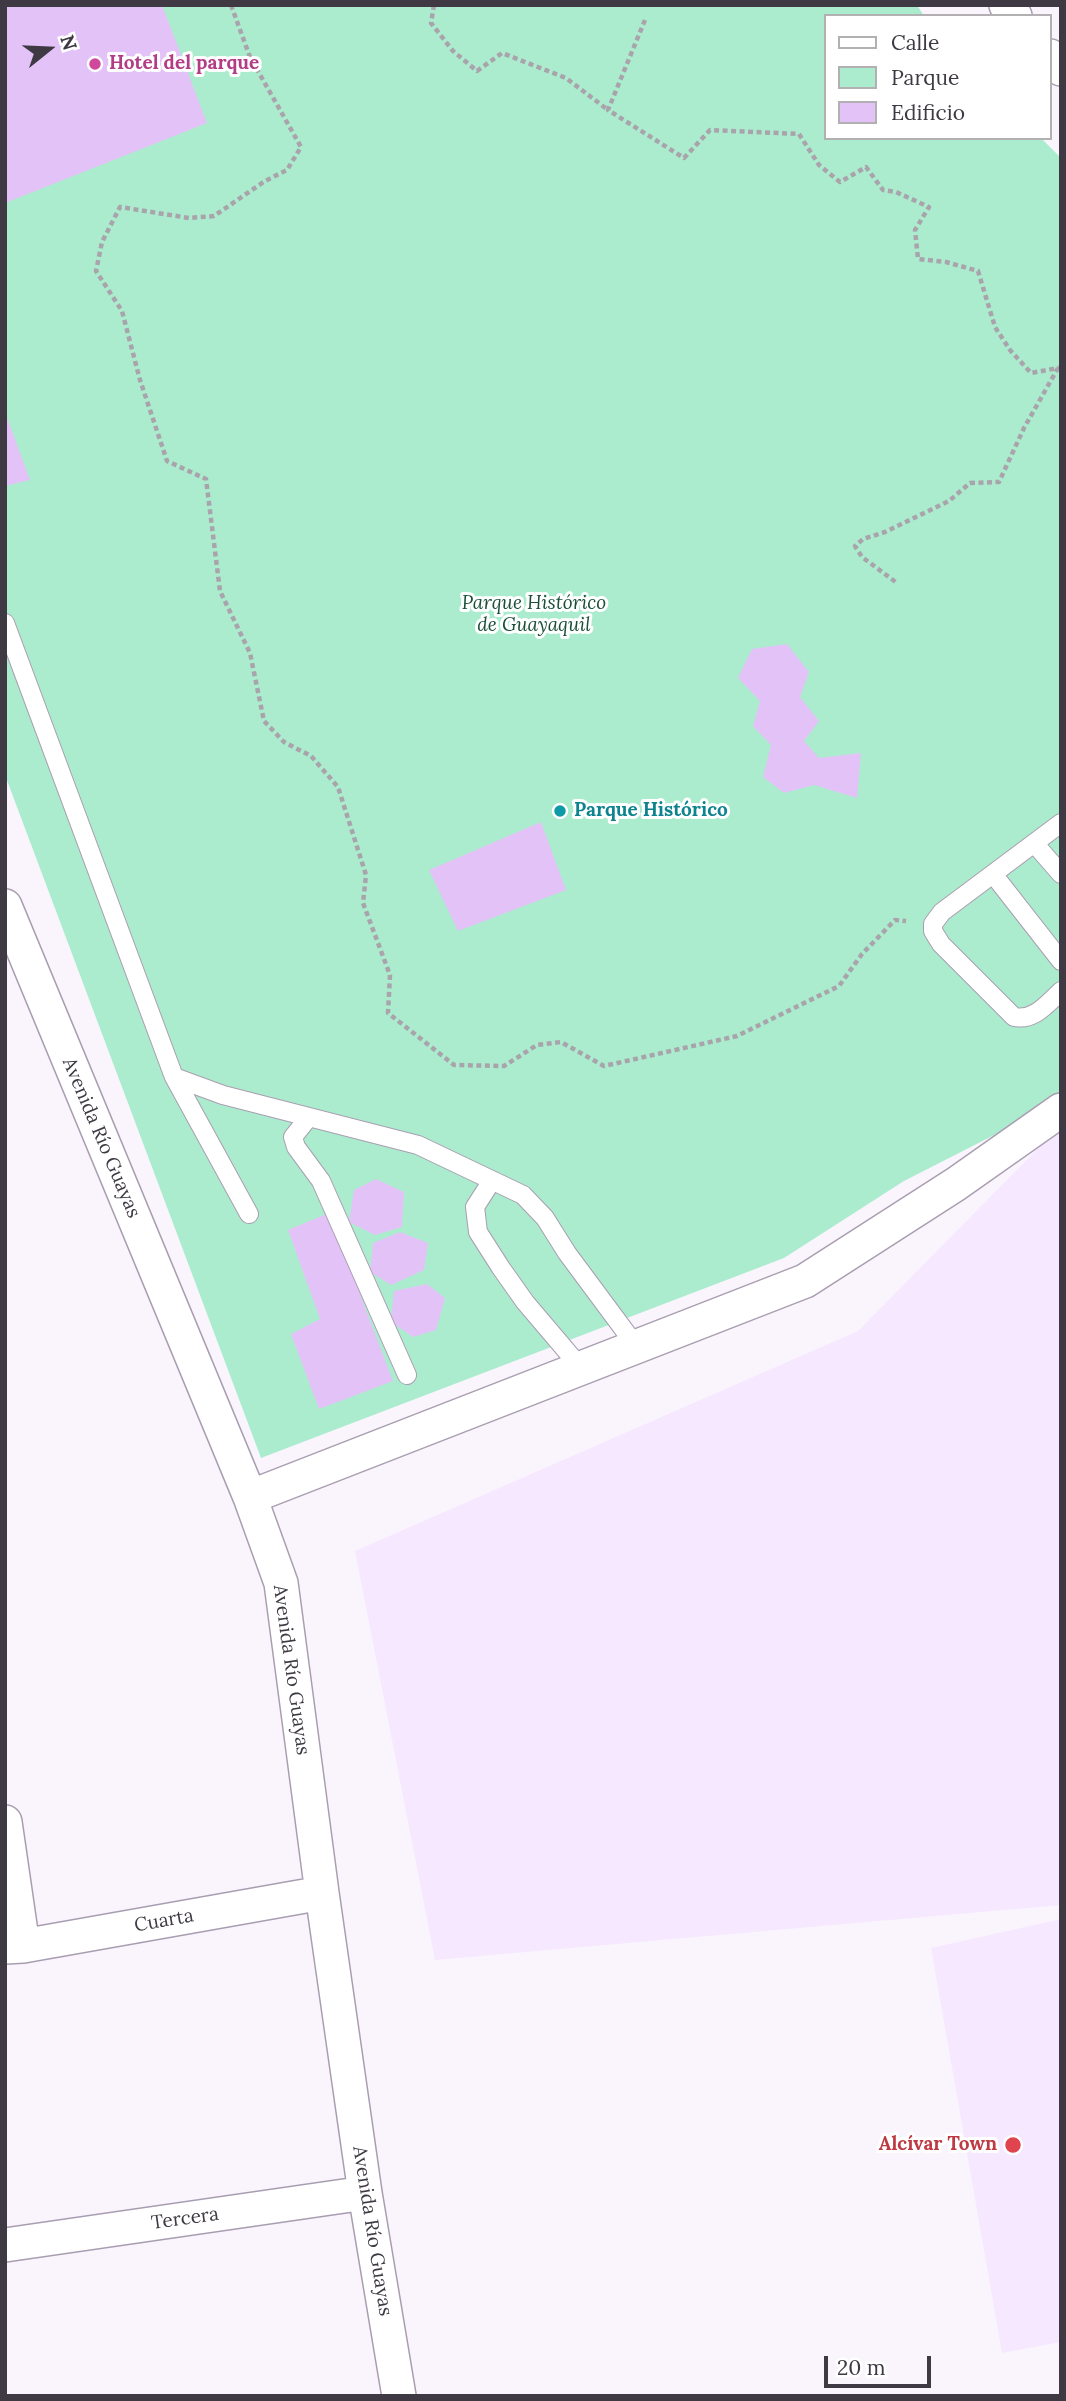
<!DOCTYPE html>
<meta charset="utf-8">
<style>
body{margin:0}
#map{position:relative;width:1066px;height:2401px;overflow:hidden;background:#faf5fd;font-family:Lora,serif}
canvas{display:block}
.frame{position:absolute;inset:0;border:7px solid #3e3942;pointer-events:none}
.legend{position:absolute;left:824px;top:14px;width:228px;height:126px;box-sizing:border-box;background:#fff;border:2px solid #b2b0b3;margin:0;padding:9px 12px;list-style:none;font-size:21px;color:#3e3942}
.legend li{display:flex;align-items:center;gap:14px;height:35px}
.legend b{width:35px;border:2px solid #b2b0b3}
.north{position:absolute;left:14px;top:14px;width:70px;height:70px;-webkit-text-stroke:5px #fff;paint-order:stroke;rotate:72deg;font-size:19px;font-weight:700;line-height:28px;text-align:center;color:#3e3942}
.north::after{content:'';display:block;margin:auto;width:24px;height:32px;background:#3e3942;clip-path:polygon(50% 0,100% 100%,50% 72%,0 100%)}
.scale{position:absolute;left:824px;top:2356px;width:107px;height:32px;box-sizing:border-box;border:4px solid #3e3942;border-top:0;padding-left:9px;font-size:21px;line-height:24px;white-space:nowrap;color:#3e3942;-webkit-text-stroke:5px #fff;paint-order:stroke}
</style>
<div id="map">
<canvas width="1066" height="2401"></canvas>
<div class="frame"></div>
<ul class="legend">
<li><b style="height:9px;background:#fff"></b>Calle</li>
<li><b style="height:19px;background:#acecce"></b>Parque</li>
<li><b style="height:19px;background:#e3c3f7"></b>Edificio</li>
</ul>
<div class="north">N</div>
<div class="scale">20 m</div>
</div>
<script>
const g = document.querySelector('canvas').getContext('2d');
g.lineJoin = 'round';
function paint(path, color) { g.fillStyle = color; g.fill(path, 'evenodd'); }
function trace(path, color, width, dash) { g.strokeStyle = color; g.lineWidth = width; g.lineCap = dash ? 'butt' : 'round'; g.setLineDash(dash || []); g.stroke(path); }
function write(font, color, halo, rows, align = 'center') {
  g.font = font + ' Lora,serif'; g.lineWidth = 6; g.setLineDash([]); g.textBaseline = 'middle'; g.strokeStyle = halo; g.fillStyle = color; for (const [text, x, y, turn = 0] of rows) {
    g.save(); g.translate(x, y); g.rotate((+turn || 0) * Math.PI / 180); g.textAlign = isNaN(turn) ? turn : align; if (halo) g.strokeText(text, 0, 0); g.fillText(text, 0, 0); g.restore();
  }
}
const built = new Path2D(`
 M1061,1125V1905L435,1960L355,1551L858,1331Z
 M1061,1919V2342L1002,2353L931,1948Z`);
const green = new Path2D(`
 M5,5H917L924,16H826V138H1041L1061,158V1101L904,1181L784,1258L261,1458L5,775Z`);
const building = new Path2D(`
 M5,5H162L207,123L5,203Z
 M5,412L30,480L5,486Z
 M787,644L809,672L800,697L819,721L804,741L819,758L861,753L857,798L814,785L784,793L763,777L771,745L753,726L760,701L738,678L752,649Z
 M541,822L566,890L458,931L429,870Z
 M376,1179L404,1192L402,1227L375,1235L349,1222L354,1190Z
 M329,1213L393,1381L319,1409L291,1334L320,1319L288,1230Z
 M400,1232L428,1243L424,1270L391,1285L370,1272L373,1243Z
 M427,1284L445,1298L436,1330L413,1337L391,1322L394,1291Z`);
const path = new Path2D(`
 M231,5L250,57L301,147L287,170L265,181L214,216L189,218L120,207L102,242L96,271L122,311L140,380L167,461L206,479L220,591L250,653L264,721L284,742L311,756L338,787L366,875L363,903L390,975L388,1013L454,1065L504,1066L537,1045L561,1042L604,1066L737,1036L839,986L862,954L895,920L906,921
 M434,5L431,23L453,51L477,71L502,53L566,78L608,110
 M645,20L608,110L684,158L710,130L799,134L819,165L840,182L866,167L883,190L896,192L929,207L915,230L918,259L946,262L978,271L995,327L1010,350L1031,373L1058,368L1024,428L999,482L970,483L949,501L885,532L863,539L855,546L862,557L897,583`);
const lane = new Path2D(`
 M5,623L174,1077L223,1095L418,1145L523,1195L545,1218L567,1253L636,1346
 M1061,823L942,912L933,924V931L941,944L1014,1017C1034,1021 1047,1004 1061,991
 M1034,843L1061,874
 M993,874L1061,961
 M174,1077L249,1214
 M309,1117L293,1137L296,1147L321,1181L407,1375
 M491,1182L475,1207L478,1232L501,1268L525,1302L581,1368`);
const street = new Path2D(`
 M1006,5L1015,16
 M1050,56L1061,69
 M5,906L250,1497L281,1583L322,1893L365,2193L399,2396
 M250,1497L805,1281L956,1184L1061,1110
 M5,1822L23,1946
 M5,1947L23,1946L322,1893
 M5,2245L365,2193`);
const markers = [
 [95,64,7,"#d1479c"],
 [560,811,7,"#0f9aa8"],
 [1013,2145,9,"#e0444e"]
];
const hotelNames = [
 ["Hotel del parque",109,64]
];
const parkNames = [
 ["Parque Histórico",534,604],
 ["de Guayaquil",534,626]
];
const cultureNames = [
 ["Parque Histórico",574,811]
];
const streetNames = [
 ["Avenida Río Guayas",101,1138,67],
 ["Avenida Río Guayas",291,1670,82],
 ["Cuarta",164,1921,-10],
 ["Tercera",185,2219,-8],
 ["Avenida Río Guayas",372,2231,81]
];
const healthNames = [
 ["Alcívar Town",997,2145]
];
paint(built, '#f6e9ff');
paint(green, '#acecce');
paint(building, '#e3c3f7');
trace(lane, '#a99eb1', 20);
trace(street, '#a99eb1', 36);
trace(path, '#a9a4ac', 4.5, [5, 3.5]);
trace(lane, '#fff', 18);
trace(street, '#fff', 33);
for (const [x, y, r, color] of markers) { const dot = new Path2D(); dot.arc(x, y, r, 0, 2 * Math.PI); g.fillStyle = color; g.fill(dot); trace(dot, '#fff', 2.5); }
write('bold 19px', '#b23c85', '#fff', hotelNames, 'left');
write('italic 19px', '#1b4f3a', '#fff', parkNames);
write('bold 19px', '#0d838f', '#fff', cultureNames, 'left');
write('19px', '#3e3942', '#fff', streetNames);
write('bold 19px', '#be3a42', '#fff', healthNames, 'right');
</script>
